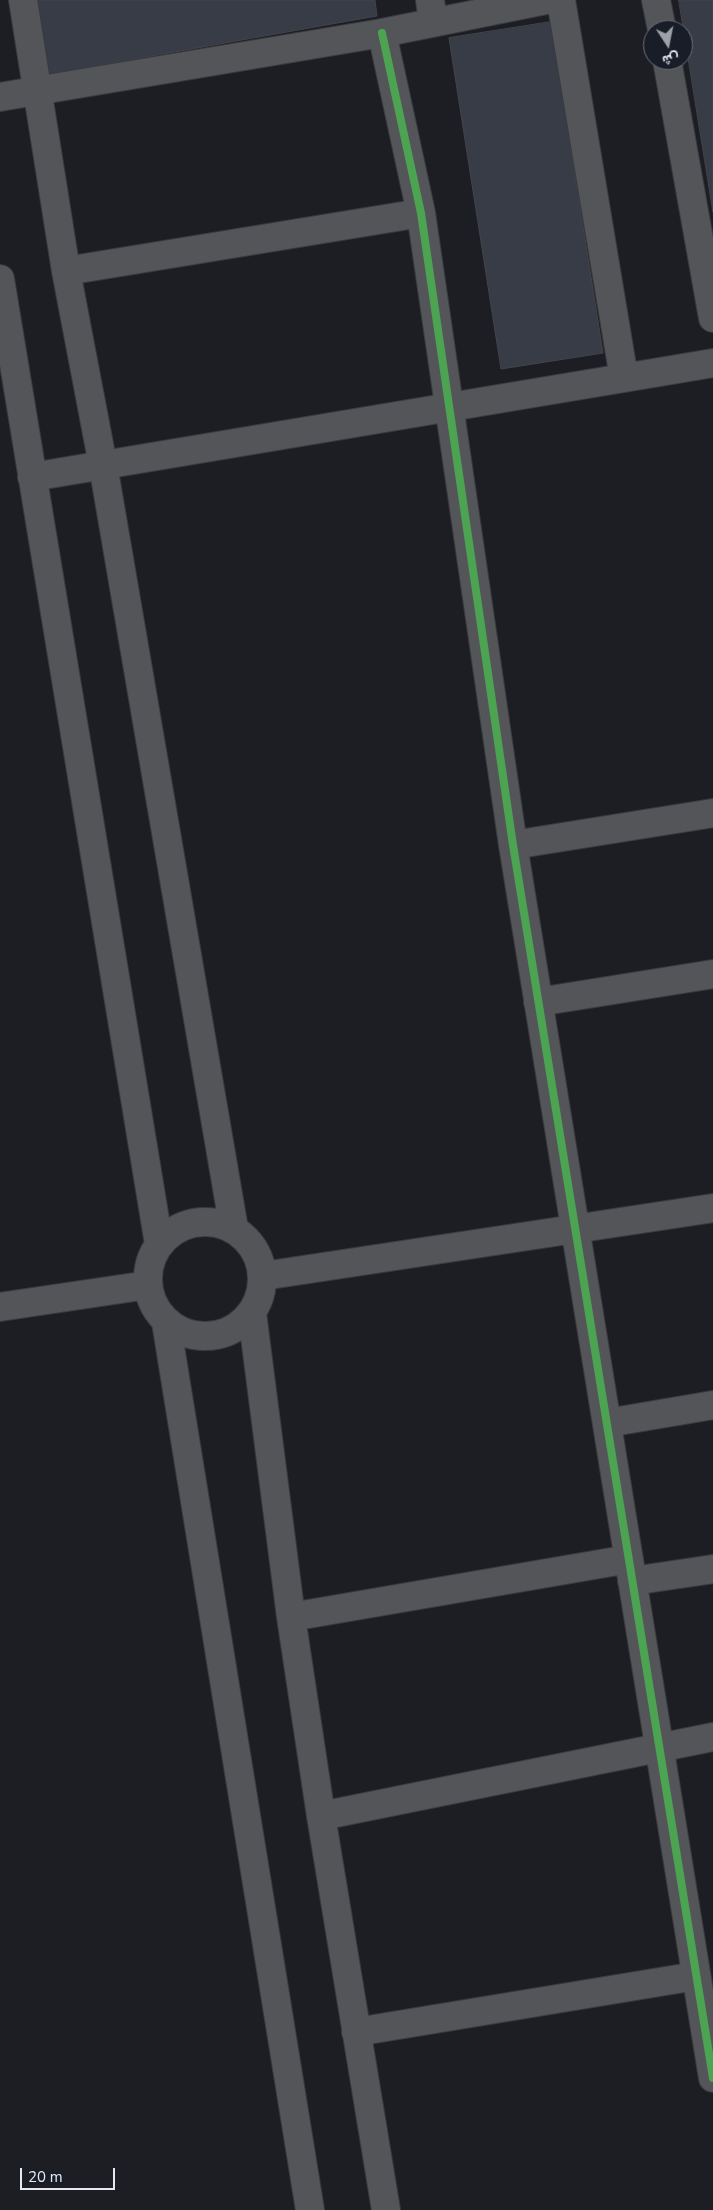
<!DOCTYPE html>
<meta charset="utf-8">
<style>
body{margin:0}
#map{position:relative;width:713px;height:2210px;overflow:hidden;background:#1c1e24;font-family:"Nunito Sans",Vazirmatn,sans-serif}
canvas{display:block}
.north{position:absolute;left:643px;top:20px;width:50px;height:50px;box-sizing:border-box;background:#181d28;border:1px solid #6a6e78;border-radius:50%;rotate:169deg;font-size:14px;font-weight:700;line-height:20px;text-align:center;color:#e4e8ef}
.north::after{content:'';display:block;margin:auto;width:18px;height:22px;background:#9ea1a8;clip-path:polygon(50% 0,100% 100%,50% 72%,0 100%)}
.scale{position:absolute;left:20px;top:2168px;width:95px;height:22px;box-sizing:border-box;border:2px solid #e4e8ef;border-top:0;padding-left:6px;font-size:15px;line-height:18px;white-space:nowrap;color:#e4e8ef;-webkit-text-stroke:4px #181d28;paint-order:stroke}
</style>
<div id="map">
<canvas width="713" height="2210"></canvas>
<div class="north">ش</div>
<div class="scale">20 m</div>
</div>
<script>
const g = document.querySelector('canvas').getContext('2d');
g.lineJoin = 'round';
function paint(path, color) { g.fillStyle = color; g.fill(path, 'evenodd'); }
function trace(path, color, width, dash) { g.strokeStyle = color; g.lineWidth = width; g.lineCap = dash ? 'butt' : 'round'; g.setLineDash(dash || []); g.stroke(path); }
const building = new Path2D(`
 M31,0H375L377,16L45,75Z
 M679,0H713V212Z
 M551,22L603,353L501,369L449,38Z`);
const minor = new Path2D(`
 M23,0L66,271L103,465L234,1229
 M430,0L433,22
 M561,0L624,378
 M656,0L662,30
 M382,33L421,213L513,845L713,2078
 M667,60L713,318
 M0,97L382,33L546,0
 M66,271L421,213
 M0,279L159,1244
 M32,477L713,363
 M513,845L713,813
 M538,1002L713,974
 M148 1279a57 57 0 1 1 114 0a57 57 0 1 1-114 0Z
 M263,1276L713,1208
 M0,1307L148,1285
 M252,1313L291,1617L321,1816L386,2210
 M166,1322L310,2210
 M607,1423L713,1405
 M632,1581L713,1569
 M291,1617L629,1559
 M321,1816L713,1737
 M356,2032L696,1976`);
const cycleway = new Path2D(`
 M382,33L421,213L513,845L713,2078`);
paint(building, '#383c47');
trace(building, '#43454a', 1);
trace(minor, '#393b40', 30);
trace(minor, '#545559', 28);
trace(cycleway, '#4ca352', 8);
</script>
